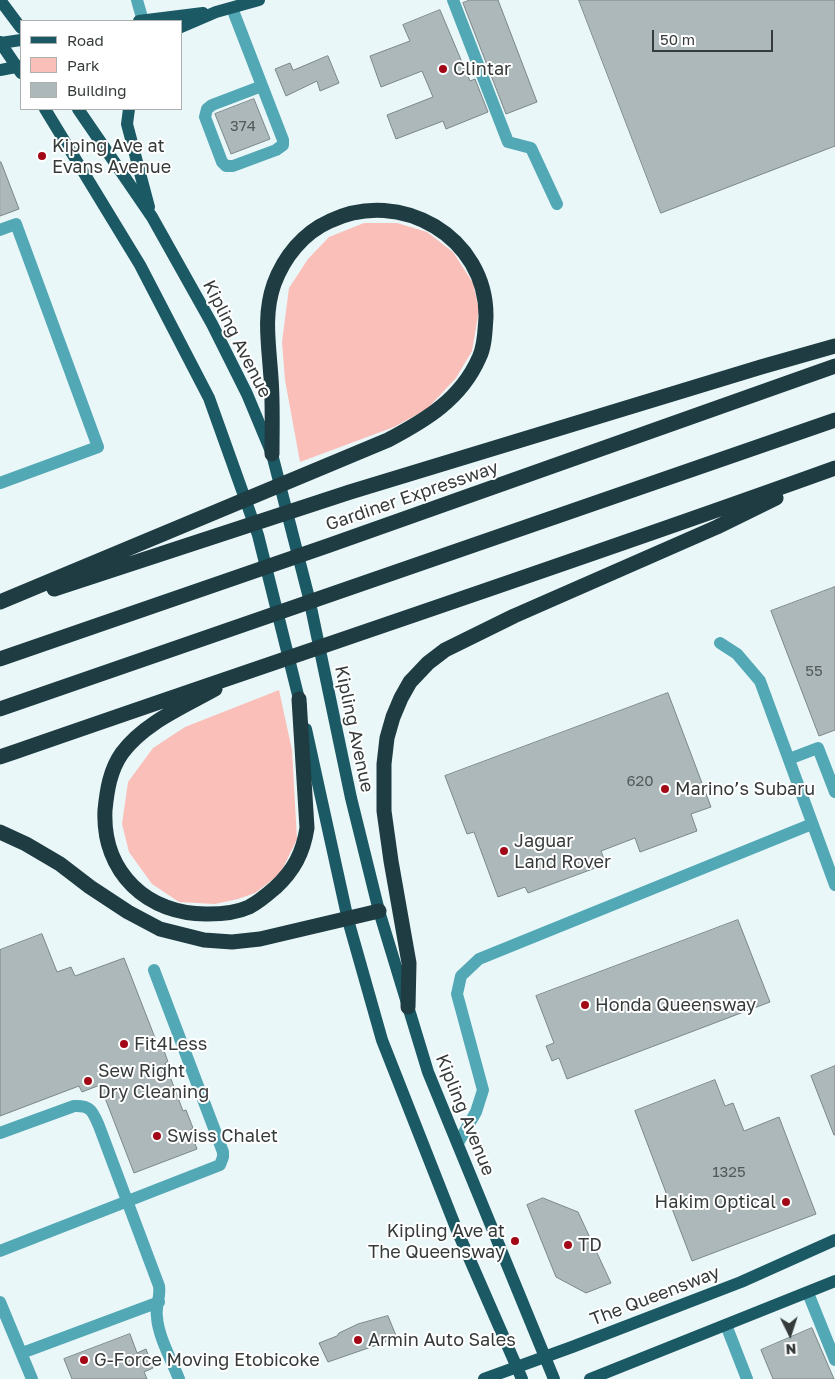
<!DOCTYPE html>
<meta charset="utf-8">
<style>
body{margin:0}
#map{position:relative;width:835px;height:1379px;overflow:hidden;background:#eaf7f9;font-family:"Golos Text",sans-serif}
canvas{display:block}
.legend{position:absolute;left:20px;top:20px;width:162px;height:90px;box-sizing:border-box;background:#fff;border:1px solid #aeb0b0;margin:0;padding:6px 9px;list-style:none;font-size:15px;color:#353a3a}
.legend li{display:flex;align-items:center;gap:10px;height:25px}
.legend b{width:25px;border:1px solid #aeb0b0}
.north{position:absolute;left:765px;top:1309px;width:50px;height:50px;-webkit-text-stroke:4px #fff;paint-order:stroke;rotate:176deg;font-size:14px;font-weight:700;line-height:20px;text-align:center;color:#353a3a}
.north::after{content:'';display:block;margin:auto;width:18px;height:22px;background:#353a3a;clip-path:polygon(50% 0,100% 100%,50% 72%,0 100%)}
.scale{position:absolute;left:652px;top:30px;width:121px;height:22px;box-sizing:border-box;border:2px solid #353a3a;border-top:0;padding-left:6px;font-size:15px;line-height:18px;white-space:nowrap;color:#353a3a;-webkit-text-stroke:4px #fff;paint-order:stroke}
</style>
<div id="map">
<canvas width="835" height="1379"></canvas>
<ul class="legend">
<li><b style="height:6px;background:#1b5964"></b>Road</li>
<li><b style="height:14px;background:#fabfb8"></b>Park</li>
<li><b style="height:14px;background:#acb8ba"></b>Building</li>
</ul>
<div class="north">N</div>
<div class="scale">50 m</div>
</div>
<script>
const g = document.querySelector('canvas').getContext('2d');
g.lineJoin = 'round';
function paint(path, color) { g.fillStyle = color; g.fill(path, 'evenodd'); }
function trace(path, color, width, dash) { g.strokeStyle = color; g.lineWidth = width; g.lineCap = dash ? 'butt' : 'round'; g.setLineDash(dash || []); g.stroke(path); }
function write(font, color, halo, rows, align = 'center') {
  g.font = font + ' "Golos Text",sans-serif'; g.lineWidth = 4; g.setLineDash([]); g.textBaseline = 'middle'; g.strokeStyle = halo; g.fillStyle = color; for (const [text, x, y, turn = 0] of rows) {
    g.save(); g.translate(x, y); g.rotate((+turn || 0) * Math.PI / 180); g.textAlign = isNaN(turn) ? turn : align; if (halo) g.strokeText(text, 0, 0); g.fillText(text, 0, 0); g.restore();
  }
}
const green = new Path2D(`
 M364,223H397L427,232L453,252L473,283L479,310L472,351L456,378L427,409L394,427L300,462L285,380L282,342L289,288L308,259L329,237Z
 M279,690L292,750L297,839L280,874L255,893L238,899L215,904L179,902L152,884L129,852L122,824L128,782L153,748L185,727Z`);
const building = new Path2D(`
 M470,0H498L537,102L506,114L463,3Z
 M579,0H835V146L661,213Z
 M440,10L470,81L475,79L488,112L446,129L443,121L396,139L387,115L433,97L422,71L381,87L370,56L410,41L403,25Z
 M328,56L339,83L320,91L317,81L286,96L275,69L290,63L293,70Z
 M254,99L270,139L231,154L215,114Z
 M0,162H1L19,209L0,216Z
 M835,587V730L819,736L771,611Z
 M668,693L711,807L691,814L697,831L640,852L635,838L601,851L606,864L528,893L525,887L498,897L474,832L467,834L445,776Z
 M738,920L770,1002L567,1079L559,1058L552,1061L546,1046L554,1043L536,996Z
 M42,934L57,972L71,967L75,976L124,958L157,1043L161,1042L168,1062L165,1063L183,1111L186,1110L193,1128L190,1130L197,1149L134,1173L100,1085L82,1092L79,1086L0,1116V950Z
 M835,1066V1135H834L811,1076Z
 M715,1080L725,1106L733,1103L744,1131L779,1117L816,1214L692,1261L635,1111Z
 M543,1198L578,1212L611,1283L586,1293L556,1277L527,1205Z
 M388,1316L397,1338L328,1362L319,1343L337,1336L339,1333L358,1324Z
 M812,1328L834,1379H773L761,1350Z
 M130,1334L137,1353L146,1349L153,1368L144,1372L147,1379H72L64,1359Z`);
const minor = new Path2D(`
 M137,0L143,21
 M453,0L508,142L531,148L557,204
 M232,8L283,140V145L276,150L233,166H226L222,162L205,117L207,109L212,105L262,86
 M0,230L16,224L98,447L0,483
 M720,643L737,654L760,681L835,885
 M789,759L818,748L835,792
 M0,1133L74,1106C91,1105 93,1112 99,1126L159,1286C161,1297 155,1306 157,1317C158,1336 172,1361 179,1379
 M458,1143L476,1112L483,1090L457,994L461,976L479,959L812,824
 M0,1251L220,1165L223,1157V1152L154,970
 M808,1293L835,1360
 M0,1302L32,1379
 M726,1325L747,1379
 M22,1353L159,1302`);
const major = new Path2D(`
 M0,0L21,28
 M139,21L203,13
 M181,27L216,12L259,0
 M0,42L21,73
 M0,43L21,40
 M0,70L21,66
 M45,109L140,265L209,398L258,535L301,707
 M78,109L152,217L212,324L247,394L272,454L309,598L351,798L379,911L428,1072L554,1379
 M129,109L127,124L149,207
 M306,729L348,920L382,1040L456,1228L522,1379
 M484,1379L572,1347L741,1282L835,1240
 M590,1379L835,1281`);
const highway = new Path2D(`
 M54,589L350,492L761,367L835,346
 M0,602L388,440C426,420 461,399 479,358C485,346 485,330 486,317C487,237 400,187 330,221C303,233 284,257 274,284C263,315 269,346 271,378C273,403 272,428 272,454
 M0,659L330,545L835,366
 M215,689C183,707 144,723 122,753C110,770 107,790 105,810C102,873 148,915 208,914C223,914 236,913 249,907C259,902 268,894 276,887C294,870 303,853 307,828L299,699
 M0,709L835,420
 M0,757C278,660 558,568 835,468
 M0,832L26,844L60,864L90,887L128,912L160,929L204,940L232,942L260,939L379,911
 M408,1007L409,963L391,861L384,811V764L387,738L393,717L401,698L410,682L428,663L445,650L514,616L717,527L776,498`);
const markers = [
 [443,69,5,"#a30817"],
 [42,156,5,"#a30817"],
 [665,789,5,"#a30817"],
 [504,851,5,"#a30817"],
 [585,1005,5,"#a30817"],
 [124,1044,5,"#a30817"],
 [88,1081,5,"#a30817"],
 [157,1136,5,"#a30817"],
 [786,1202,5,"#a30817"],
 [515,1241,5,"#a30817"],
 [568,1245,5,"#a30817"],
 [358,1340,5,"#a30817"],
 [84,1360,5,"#a30817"]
];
const numberNames = [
 ["374",243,126],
 ["55",814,671],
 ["620",640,781],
 ["1325",729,1172]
];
const poiNames = [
 ["Clintar",453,69],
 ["Kiping Ave at",52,146],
 ["Evans Avenue",52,167],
 ["Marino’s Subaru",675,789],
 ["Jaguar",514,841],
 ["Land Rover",514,862],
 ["Honda Queensway",595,1005],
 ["Fit4Less",134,1044],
 ["Sew Right",98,1071],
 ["Dry Cleaning",98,1092],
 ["Swiss Chalet",167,1136],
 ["Hakim Optical",776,1202,"right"],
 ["Kipling Ave at",505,1231,"right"],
 ["The Queensway",505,1252,"right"],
 ["TD",578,1245],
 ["Armin Auto Sales",368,1340],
 ["G-Force Moving Etobicoke",94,1360]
];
const streetNames = [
 ["Kipling Avenue",237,339,63],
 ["Gardiner Expressway",412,496,-19],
 ["Kipling Avenue",354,729,78],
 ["Kipling Avenue",465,1115,68],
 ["The Queensway",655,1296,-21]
];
paint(green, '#fabfb8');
paint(building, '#acb8ba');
trace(building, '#7b8789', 1);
trace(minor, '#53a8b6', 12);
trace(major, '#1b5964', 12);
trace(highway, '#1e3c42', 15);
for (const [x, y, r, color] of markers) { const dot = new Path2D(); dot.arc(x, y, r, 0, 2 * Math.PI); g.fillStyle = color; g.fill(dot); trace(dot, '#fff', 2); }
write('15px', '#535a5a', null, numberNames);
write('18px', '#353a3a', '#fff', poiNames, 'left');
write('18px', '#353a3a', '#fff', streetNames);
</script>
